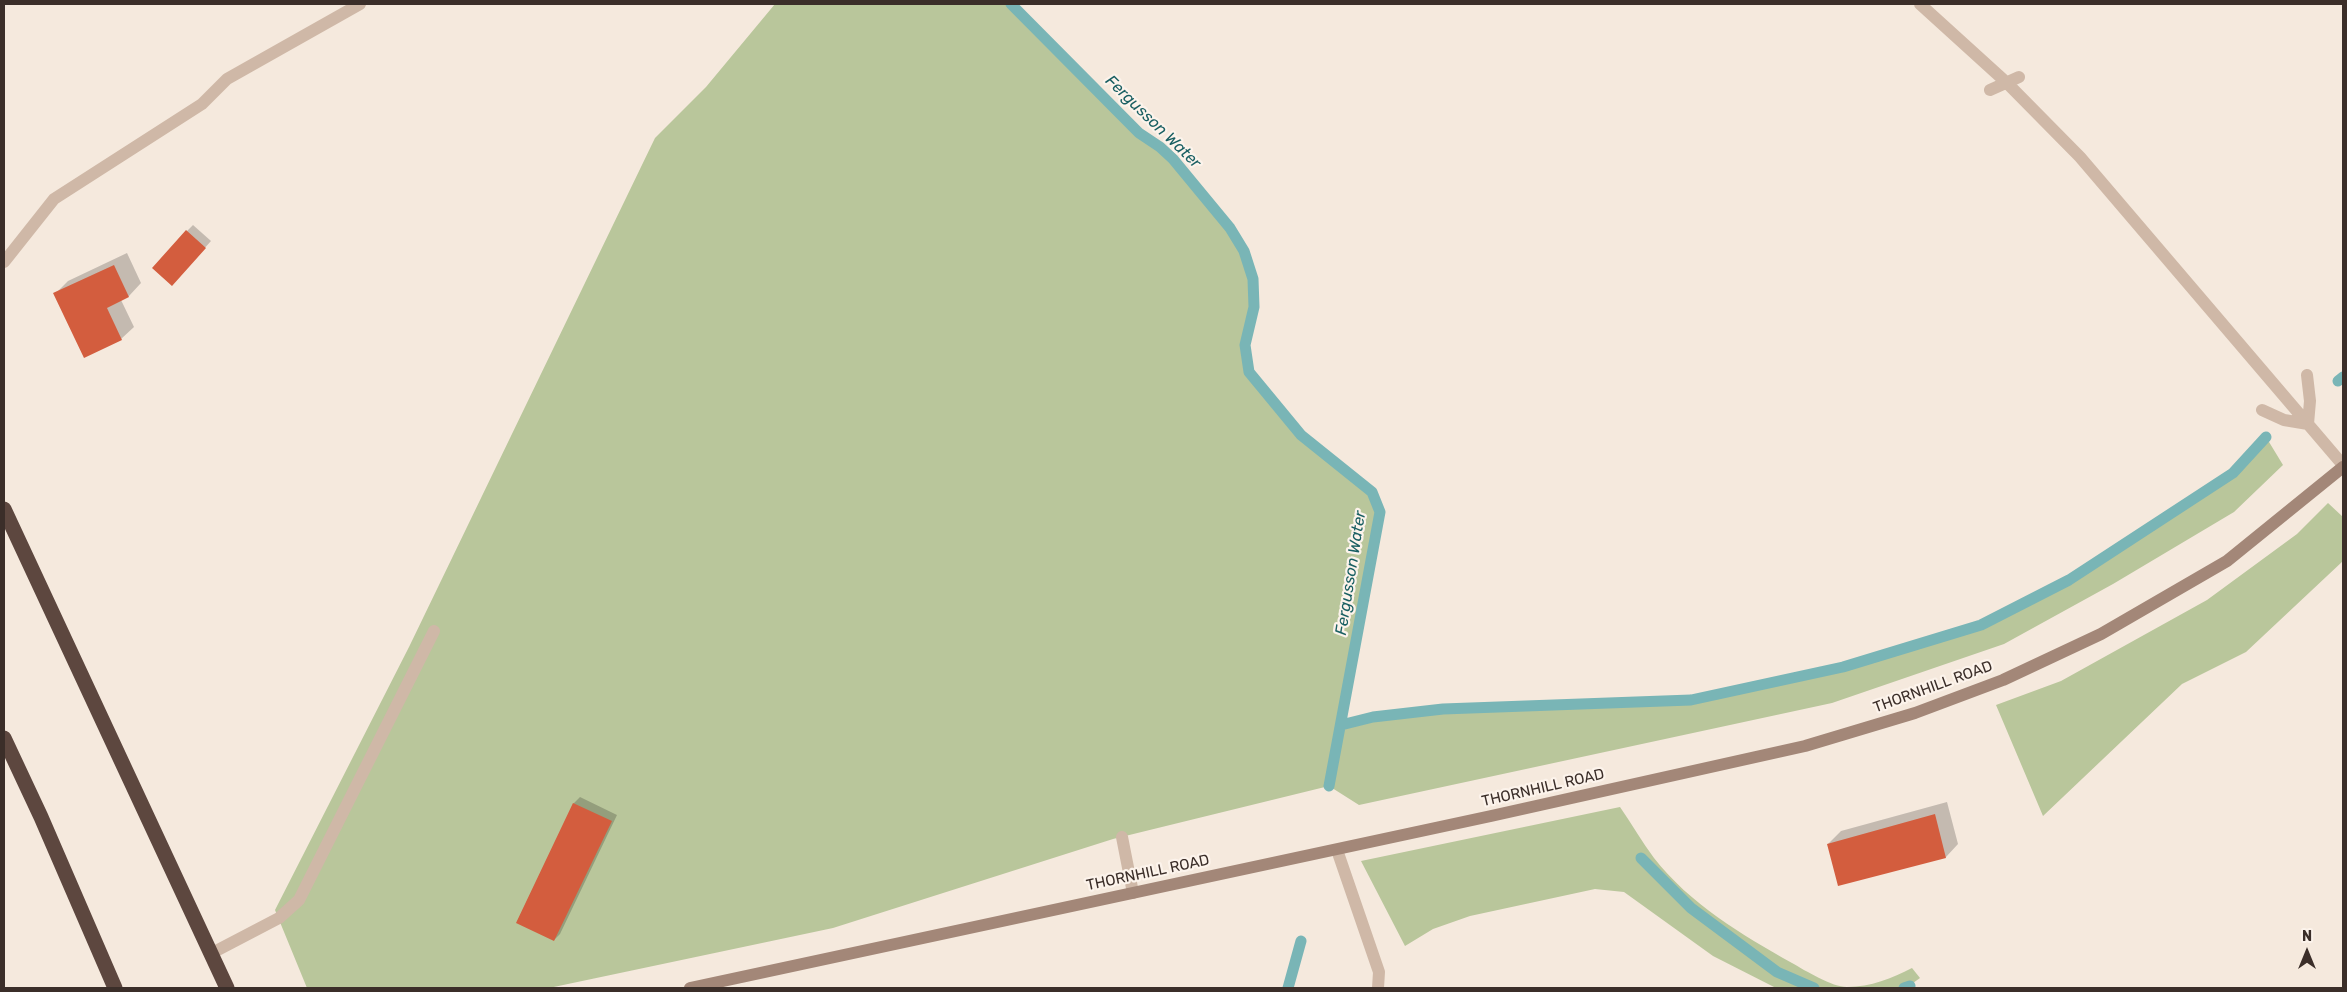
<!DOCTYPE html>
<style>
body{margin:0}
#map{position:relative;width:2347px;height:992px;overflow:hidden;background:#f5e9dd;font-family:Rubik,sans-serif}
canvas{display:block}
.frame{position:absolute;inset:0;border:5px solid #3b2e29;pointer-events:none}
.north{position:absolute;left:2282px;top:927px;width:50px;height:50px;-webkit-text-stroke:4px #fcf3eb;paint-order:stroke;rotate:0deg;font-size:14px;font-weight:700;line-height:20px;text-align:center;color:#3b2e29}
.north::after{content:'';display:block;margin:auto;width:18px;height:22px;background:#3b2e29;clip-path:polygon(50% 0,100% 100%,50% 72%,0 100%)}
</style>
<div id="map">
<canvas width="2347" height="992"></canvas>
<div class="frame"></div>
<div class="north">N</div>
</div>
<script>
const g = document.querySelector('canvas').getContext('2d');
g.lineJoin = 'round';
function paint(path, color) { g.fillStyle = color; g.fill(path, 'evenodd'); }
function trace(path, color, width, dash) { g.strokeStyle = color; g.lineWidth = width; g.lineCap = dash ? 'butt' : 'round'; g.setLineDash(dash || []); g.stroke(path); }
function write(font, color, halo, rows, align = 'center') {
  g.font = font + ' Rubik,sans-serif'; g.lineWidth = 4.5; g.setLineDash([]); g.textBaseline = 'middle'; g.strokeStyle = halo; g.fillStyle = color; for (const [text, x, y, turn = 0] of rows) {
    g.save(); g.translate(x, y); g.rotate((+turn || 0) * Math.PI / 180); g.textAlign = isNaN(turn) ? turn : align; if (halo) g.strokeText(text, 0, 0); g.fillText(text, 0, 0); g.restore();
  }
}
const green = new Path2D(`
 M775,4H1011L1139,133L1160,147L1173,159L1230,228L1253,279L1254,307L1245,345L1247,369L1301,435L1372,492L1380,512L1342,725L1373,717L1443,709L1691,700L1843,667L1981,625L2069,580L2233,473L2266,437L2283,465L2234,512L2113,584L2004,644L1832,703L1359,805L1329,786L1113,839L833,928L549,988H307L275,910L409,647L655,138L706,87Z
 M2328,503L2343,517V561L2246,652L2182,684L2043,816L1996,705L2061,681L2207,600L2297,534Z
 M1620,807C1632,824 1642,842 1654,858C1690,904 1742,935 1792,963C1806,971 1832,987 1847,987C1871,987 1892,978 1912,968L1920,978L1906,988H1776L1713,956L1624,892L1595,889L1470,916L1433,929L1405,946L1361,861Z`);
const shadow = new Path2D(`
 M193,225L211,241L178,278L187,231Z
 M127,253L141,283L129,296L121,300L134,327L121,339L55,294L68,281Z
 M580,797L617,815L560,934L554,940L517,922L574,803Z
 M1947,802L1958,844L1946,857L1828,844L1841,831Z`);
const stream = new Path2D(`
 M1011,4L1139,133L1160,147L1173,159L1230,228L1244,251L1253,279L1254,307L1245,345L1249,372L1301,435L1372,492L1380,512L1329,786
 M2338,381L2343,377
 M1341,725L1373,717L1443,709L1691,700L1843,667L1981,625L2069,580L2233,473L2266,437
 M1641,858L1691,908L1777,972L1814,988
 M1288,988L1301,941
 M1904,988L1910,986`);
const building = new Path2D(`
 M186,230L206,248L172,286L152,268Z
 M114,265L129,297L107,308L122,340L84,358L53,293Z
 M573,803L612,821L554,941L516,923Z
 M1935,814L1946,858L1838,886L1827,844Z`);
const lane = new Path2D(`
 M1920,4L2007,83L2080,157L2343,465
 M1990,90L2019,77
 M4,262L54,199L202,104L227,79L360,4
 M2262,410L2284,420L2308,424L2310,401L2307,375
 M1122,837L1133,893
 M1337,850L1379,972L1378,988
 M212,953L279,918L299,900L434,631`);
const secondary = new Path2D(`
 M690,988L1491,816L1805,746L1915,713L2003,680L2101,634L2227,561L2343,467`);
const highway = new Path2D(`
 M4,509L227,988
 M4,738L41,817L115,988`);
const streetNames = [
 ["THORNHILL ROAD",1933,687,-20],
 ["THORNHILL ROAD",1543,788,-13],
 ["THORNHILL ROAD",1148,873,-12]
];
const waterNames = [
 ["Fergusson Water",1153,122,44],
 ["Fergusson Water",1351,573,-81]
];
paint(green, '#b9c69b');
paint(shadow, '#0003');
trace(stream, '#79b5b6', 11);
paint(building, '#d35d3e');
trace(lane, '#cfb8a7', 12);
trace(secondary, '#a38778', 12);
trace(highway, '#5d473f', 15);
write('15px', '#3b2e29', '#fcf3eb', streetNames);
write('italic 16px', '#195f62', '#fcf3eb', waterNames);
</script>
